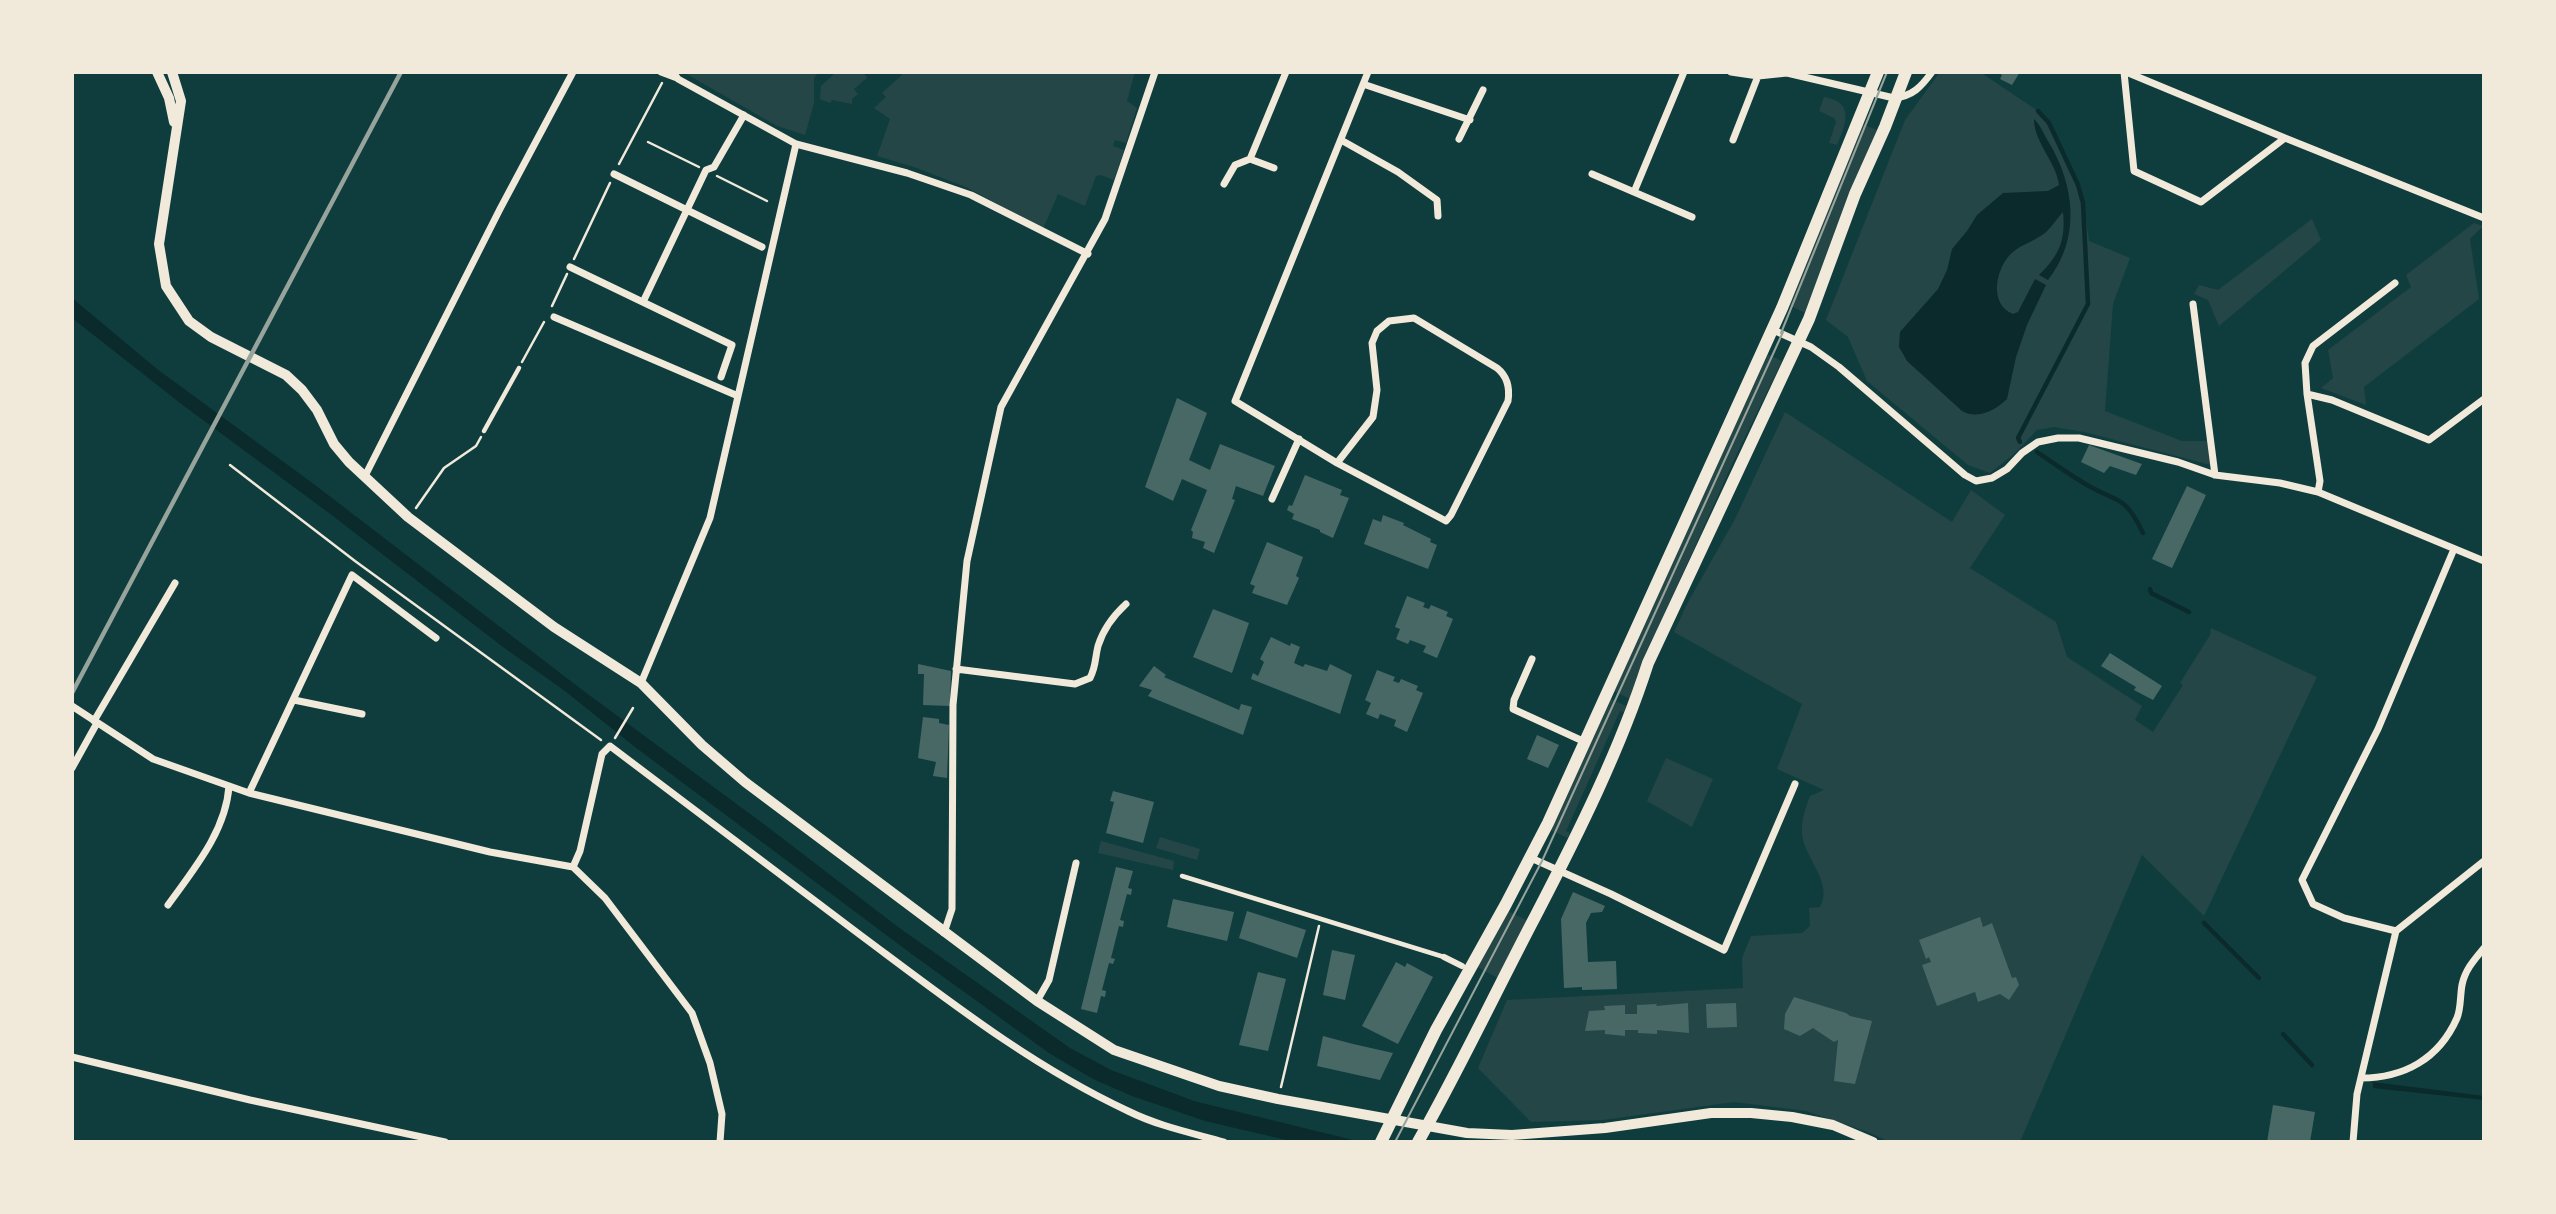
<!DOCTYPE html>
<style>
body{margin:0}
#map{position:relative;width:2556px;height:1214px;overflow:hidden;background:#0f3d3e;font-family:"DM Sans",sans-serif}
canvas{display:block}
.frame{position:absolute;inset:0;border:74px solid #f1e9da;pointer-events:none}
</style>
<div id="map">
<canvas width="2556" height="1214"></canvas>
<div class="frame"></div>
</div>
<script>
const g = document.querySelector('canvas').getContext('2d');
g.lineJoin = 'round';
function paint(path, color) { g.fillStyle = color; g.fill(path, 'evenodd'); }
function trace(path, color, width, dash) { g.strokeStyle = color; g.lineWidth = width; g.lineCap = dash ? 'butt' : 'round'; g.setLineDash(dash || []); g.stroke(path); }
const green = new Path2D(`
 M683,72H819L814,78V103L805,135L777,126Z
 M836,72H866L864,73L867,78L854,89L858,94L852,99V104L832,100L830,103L820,99L821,86Z
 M899,72H1135L1127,101L1137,108L1126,143L1115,140L1113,146L1124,150L1114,180L1101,175L1096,176L1085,206L1058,194L1043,229L968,188L917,168L877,156L890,119L874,108L886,97L882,93L902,75Z
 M1940,72H1980L2038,111L2050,122L2082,190L2089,241L2130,258L2113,304L2105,411L2182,441H2207L2211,465L2084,432L2054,427L2037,430L2014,454L1990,473L1968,465L1867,381L1848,337L1826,320L1905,120Z
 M1824,97C1855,102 1846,124 1837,145L1829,143L1836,122L1834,118L1819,111Z
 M1862,124L1877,130L1845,203L1805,313L1789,305Z
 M2312,219L2321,240L2219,326L2208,300L2194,294L2199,285L2218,290Z
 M2474,223L2483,226L2470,239L2479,299L2364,387L2366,405L2321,388L2333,378L2328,350L2411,287L2406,275Z
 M1767,354L1782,361L1733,462L1646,655L1630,699L1614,691Z
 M1785,412L1952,522L1971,490L2005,515L1970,568L2056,622L2067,657L2142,706L2135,720L2153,732L2183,685L2180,683L2210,635L2211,628L2317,677L2204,916L2142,855L2020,1142H1890L1868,1132L1806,1111L1734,1102L1603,1120L1531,1122L1478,1068L1507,1000L1743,988L1742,958L1751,936L1802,933L1810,926L1809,908L1820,907C1834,883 1804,858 1802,834C1801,820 1805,809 1810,796L1824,790L1777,769L1802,704L1674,632L1687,604L1735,519Z
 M1611,699L1626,706L1624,712L1620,711L1566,831L1570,833L1568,838L1550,830Z
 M1666,758L1713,779L1692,827L1647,801Z
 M1160,837L1200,849L1197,860L1156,848Z
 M1101,841L1174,861L1173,870L1098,853Z
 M1508,911L1528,921L1499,979L1476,966Z`);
const water = new Path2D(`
 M2034,119C2041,126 2043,133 2048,141C2075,185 2081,238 2048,280L2039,275C2059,256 2066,240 2063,212C2057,218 2052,227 2045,233C2034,242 2017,245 2008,257C1995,273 1990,305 2013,314L2018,312L2035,279L2046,285L2027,325L2016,357L2007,399C1996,410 1977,420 1962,411L1907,361L1899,347L1900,332L1938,289L1947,270L1952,249L1967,231L1977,215L2003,193L2048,191L2059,185C2056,161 2034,143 2034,119Z
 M72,298L157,369L315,485L581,689L769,828L898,927L1070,1048L1111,1070L1194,1101L1361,1142H1295L1205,1121L1132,1096L1093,1079L1049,1053L913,955L635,747L565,691L503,647L329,513L184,406L72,318Z
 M2373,1082L2484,1096V1100L2373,1088Z`);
const stream = new Path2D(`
 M2020,442L2018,438L2088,304L2083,203L2078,185L2049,123L2038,111
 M2037,452C2053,463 2070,475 2087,485C2120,504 2124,494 2143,533
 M2150,589L2151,593L2189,612
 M2204,923L2259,978
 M2283,1034L2312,1065`);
const building = new Path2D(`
 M1997,72H2020L2012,85L2000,79L2002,75Z
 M1177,398L1207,413L1189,460L1210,470L1220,444L1275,466L1263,496L1236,486L1232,499L1235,500L1214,553L1203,548L1205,542L1192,538L1193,532L1191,530L1207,490L1182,479L1173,501L1145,487Z
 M2089,445L2139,463L2142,464L2136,475L2110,466L2104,473L2081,462Z
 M1305,475L1342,490L1340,495L1349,498L1333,538L1320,532V530L1292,519L1294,514L1287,510L1289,505L1292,506Z
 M2187,486L2206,495L2172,568L2152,559Z
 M1383,515L1404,523L1403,525L1431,539L1430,542L1437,545L1428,569L1364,544L1373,519L1381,522Z
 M1267,542L1303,557L1296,576L1299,578L1287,605L1252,593L1255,586L1250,584Z
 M1407,596L1425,603L1423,607L1429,609L1431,605L1448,612L1446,616L1453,619L1437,658L1423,652L1426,646L1410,640L1408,644L1396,639L1400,629L1395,627Z
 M1213,609L1249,623L1232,673L1193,657Z
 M1271,637L1290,646L1291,643L1300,647L1294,663L1303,667L1305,664L1327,671L1330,664L1352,675L1340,714L1251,679L1253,673L1258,676L1264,662L1260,659Z
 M2110,653L2162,686L2153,700L2134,690L2136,687L2101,666Z
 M918,664L951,671L950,706L923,705L924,674H918Z
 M1154,666L1166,675L1164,677L1239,710L1241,704L1252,707L1243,735L1148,696L1152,690L1139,686Z
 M1377,670L1395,677L1393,681L1399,683L1401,679L1418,686L1416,690L1423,693L1407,732L1394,726L1396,720L1380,714L1378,719L1366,714L1371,703L1365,700Z
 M923,717L939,719V723L949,725L947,778L933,776L936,762L918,758Z
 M1537,735L1559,745L1548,768L1527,759Z
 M1113,791L1154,802L1143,843L1106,833L1114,802L1110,801Z
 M1116,867L1133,871L1128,888L1132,889L1131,895L1127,894L1120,920L1124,921L1123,927L1119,926L1111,958L1115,959L1113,964L1109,963L1102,990L1106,991L1105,997L1101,996L1097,1013L1081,1009Z
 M1573,892L1605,906L1602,912L1591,913L1586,923L1588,962L1616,961L1617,989L1582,990V987L1564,988L1561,919Z
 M1173,899L1234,912L1227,941L1167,927Z
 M1247,911L1306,930L1297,958L1239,938Z
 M1980,917L1983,927L1992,923L2012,978L2016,977L2019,985L2009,1000L2000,994L1978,1002L1975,992L1937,1006L1922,965L1931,962L1929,957L1926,959L1919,940Z
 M1332,950L1355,955L1345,1000L1323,995Z
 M1396,962L1405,967L1407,963L1433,977L1398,1044L1362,1026Z
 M1258,972L1286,979L1268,1051L1239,1045Z
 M1794,997L1846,1013L1850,1016L1872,1021L1855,1084L1834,1081L1838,1040L1834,1042L1813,1028L1800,1036L1784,1029L1785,1014Z
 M1688,1003L1689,1033L1657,1030V1034L1638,1033V1030H1625V1036L1605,1034V1030L1585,1031L1589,1011L1605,1010L1604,1006L1625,1005V1014H1637V1005L1657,1004L1656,1006Z
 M1736,1003L1737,1027L1707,1028L1706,1004Z
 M1323,1036L1353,1044L1393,1053L1380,1080L1317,1066Z
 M2273,1105L2315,1112L2310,1142H2267Z`);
const path = new Path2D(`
 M648,142L699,167
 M619,164L662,83
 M717,176L767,201
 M574,259L610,183
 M552,306L567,274
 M522,362L544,322
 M230,465L355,561L601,740
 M416,508L444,468L476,446L481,437
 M615,738L633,708
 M1281,1087L1319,926`);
const service = new Path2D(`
 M484,431L519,368
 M1182,876L1444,957`);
const pedestrian = new Path2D(`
 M1444,957L1462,966`);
const minor = new Path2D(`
 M661,72L677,78
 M673,72L678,79L796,144L907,173L971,195L1088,254
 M1731,72L1758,76L1787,73L1894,98C1913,96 1921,87 1932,72
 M2124,72L2134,171L2201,202L2285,138L2484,218
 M2126,72L2285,138
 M1363,84L1470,120
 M1459,139L1483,90
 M1341,140L1398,172L1437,200L1438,216
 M1733,140L1758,76
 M1250,159L1286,72
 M614,174L762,247
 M1592,174L1692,217
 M1224,184L1235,165L1250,159L1274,168
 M1634,192L1684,72
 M570,267L732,345L721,377
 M643,302L706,170L714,167L744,115
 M2193,304L2215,475
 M554,317L738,396
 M1771,329L1811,347L1839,367L1965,475L1976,481L1992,478L2007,469L2022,453L2038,442L2058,438H2079L2178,462L2215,475L2280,483L2318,492L2484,561
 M2307,394L2305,363L2313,346L2395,283
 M1337,463L1373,417L1377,390L1372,343L1377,331L1389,321L1414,318L1497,368C1507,376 1510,388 1508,401L1451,515L1446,521L1337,463L1235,401L1368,72
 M365,476L500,209L573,72
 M2318,492L2320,481L2307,394L2332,400L2429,440L2484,399
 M1272,499L1299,439
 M1532,659L1514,700L1513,709L1585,742
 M956,669L1075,684L1090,678C1096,667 1095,658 1098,646C1103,630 1114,615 1126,604
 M641,683L710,518L796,144
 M294,700L362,714
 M72,706L153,759L249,793L490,852L573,867L605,898L692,1013L710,1063L722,1114L720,1142
 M94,721L175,583
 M72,768L97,723
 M249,793L352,575L436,638
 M1531,858L1611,894L1724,950L1795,784
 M573,867L580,851L602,754L610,746C693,809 776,872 859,934C945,998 1031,1066 1128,1111C1158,1126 1192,1133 1224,1142
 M168,905C194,869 226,831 229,786
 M2396,931L2344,918L2313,904L2302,880L2378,729L2454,549
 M944,933L952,909L953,705L967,561L1001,407L1105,219L1155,72
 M1037,1001L1049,980L1076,863
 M72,1057L250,1100L445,1142
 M2361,1078C2404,1078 2439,1059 2457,1018C2461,1009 2460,996 2462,985C2465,970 2474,960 2484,948
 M2353,1142L2357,1094L2396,931L2484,861`);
const tertiary = new Path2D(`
 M157,72L169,98L174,122
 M172,72L181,101L159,244L166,286L189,321L211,337L286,375L302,390L317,410L334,444L349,462L408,517L554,627L641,683L702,745L745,782L1037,1001L1114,1050L1219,1086L1278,1099L1467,1133L1512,1135L1605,1128L1711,1113H1751L1792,1117L1833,1125L1873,1142`);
const secondary = new Path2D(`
 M1381,1142L1436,1030L1506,904L1548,823L1782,308L1878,72
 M1418,1142C1460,1068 1496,991 1536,915C1578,834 1620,750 1648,663L1809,319L1855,194L1885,127L1906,72`);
const tram = new Path2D(`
 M1395,1142L1542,861L1783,332L1781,333L1887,72`);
const rail = new Path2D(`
 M72,693L401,72`);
paint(green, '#244646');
paint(water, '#0a2a2b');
trace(stream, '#0a2a2b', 4.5);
paint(building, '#486865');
trace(path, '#f1e9da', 2.5);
trace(service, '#f1e9da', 4.5);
trace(pedestrian, '#f1e9da', 6);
trace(minor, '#f1e9da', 7);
trace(tertiary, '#f1e9da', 10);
trace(secondary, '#f1e9da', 12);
trace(tram, '#97a49c', 2);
trace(rail, '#97a49c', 4.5);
</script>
